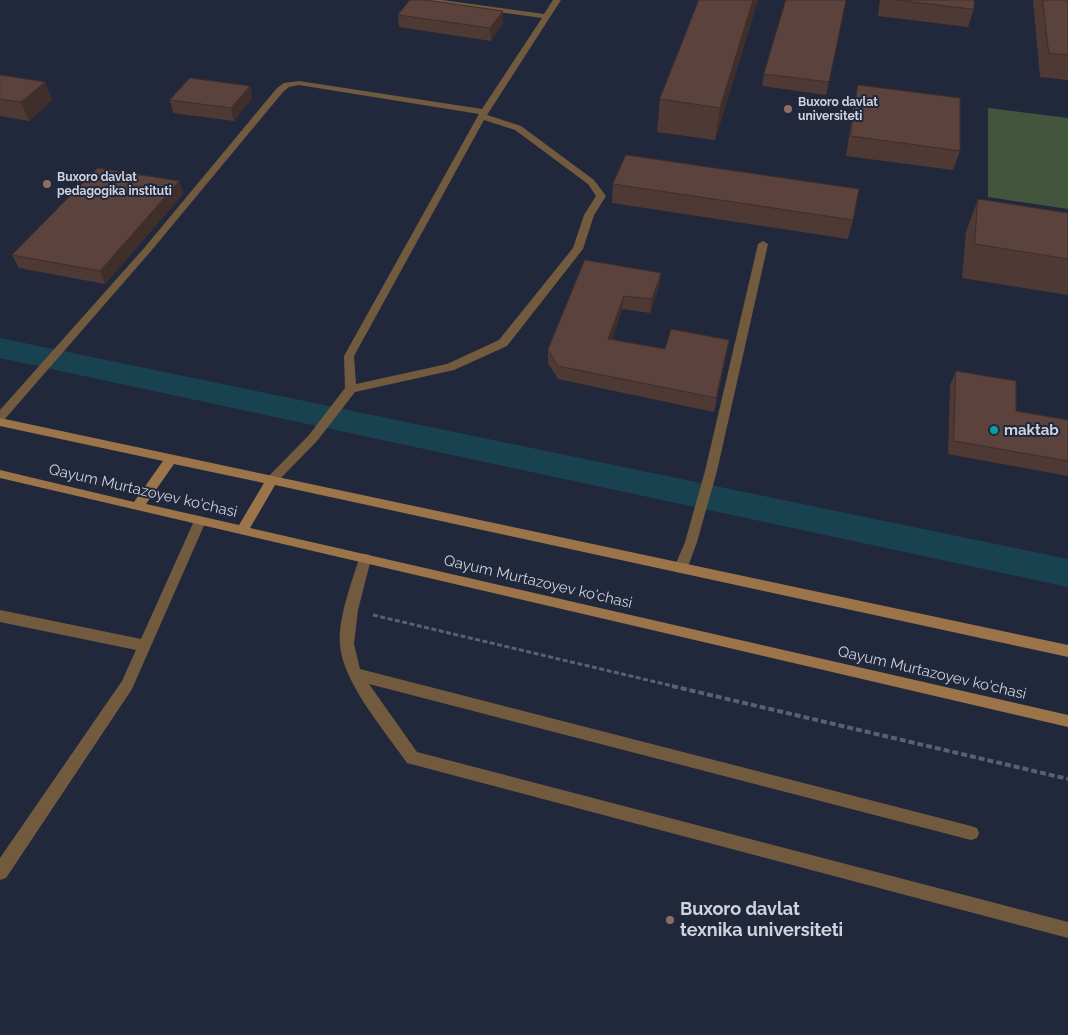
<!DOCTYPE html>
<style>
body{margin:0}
canvas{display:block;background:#22283b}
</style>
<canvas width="1068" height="1035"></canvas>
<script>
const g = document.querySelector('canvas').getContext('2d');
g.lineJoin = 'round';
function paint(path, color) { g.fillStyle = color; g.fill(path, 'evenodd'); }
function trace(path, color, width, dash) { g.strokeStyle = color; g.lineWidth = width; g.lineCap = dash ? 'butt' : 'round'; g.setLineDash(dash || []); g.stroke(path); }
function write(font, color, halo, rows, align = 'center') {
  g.font = font + ' Raleway,sans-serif'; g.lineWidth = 4; g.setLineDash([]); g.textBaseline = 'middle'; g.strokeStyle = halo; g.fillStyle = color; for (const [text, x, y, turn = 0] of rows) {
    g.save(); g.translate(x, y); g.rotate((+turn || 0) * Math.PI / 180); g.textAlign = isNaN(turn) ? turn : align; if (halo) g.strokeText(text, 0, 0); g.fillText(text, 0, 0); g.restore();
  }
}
const green = new Path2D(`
 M988,108L1068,118V209L988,197Z`);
const canal = new Path2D(`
 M0,338L1068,559V587L0,358Z`);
const pathFar1 = new Path2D(`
 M373,615L677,687`);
const path = new Path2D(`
 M672,686L1068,779`);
const lane = new Path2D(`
 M421,0H442L544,14L553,0H561L487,115L521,126L594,180L606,196L594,215L583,249L507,346L454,370L355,392L317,441L276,483H268L266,480L268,477L309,435L345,388L344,356L479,114L299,85L289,87L283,92L151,251L4,420L0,421V410L145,247L277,88L284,83L299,81L482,109L542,18L425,2ZM484,120L515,130L588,184L596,196L584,215L573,248L499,340L447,364L356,384L354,356Z
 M763,241L768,244L717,471L697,542L686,572L681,573L676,572L674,568L685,542L705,471L758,244Z
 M200,516L204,518L206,521L132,689L6,878L0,880V858L122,681L136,650L0,622V610L141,639L194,521L196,518Z
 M365,554L370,555L371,559L358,610L354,644L360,669L971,826L977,828L979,833L977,838L971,840L369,684L417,752L1068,922V938L407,763C385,731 343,683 340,645C338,618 351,584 359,559L360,555Z`);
const secondary = new Path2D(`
 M0,418L1068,645V657L275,485L250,528L1068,715V727L0,478V470L134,502L163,461L0,426ZM174,464L264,483L239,525L146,504Z`);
const wall = new Path2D(`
 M758,0L715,140L657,132L660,99Z
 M846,0L826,95L762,86L764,74Z
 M880,0H974V9L968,27L878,16Z
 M1033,0H1068V80L1040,77Z
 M398,15L503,23L491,41L399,27Z
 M0,75L45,82L52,100L29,121L0,116Z
 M858,85L960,151L953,170L846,156L854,104Z
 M250,86L252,98L234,121L173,113L170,100Z
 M179,181L183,194L105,284L19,268L12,255Z
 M613,184L853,220L848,239L612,203Z
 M978,199L1068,213V295L962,278L966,232Z
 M585,260L661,273L659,286L650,313L622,309L612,339L665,349L729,340L714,412L558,379L548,363V350Z
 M956,371L1016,411L1068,420V476L948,454L950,385Z`);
const shadedWall = new Path2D(`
 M753,0H758L715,140L720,108Z
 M503,11V23L491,41L490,28Z
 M45,82L52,100L29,121L21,102Z
 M250,86L252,98L234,121L231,108Z
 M179,181L183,194L105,284L100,271Z
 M661,273L659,286L650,313L652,299Z
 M624,296L622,309L607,352L608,339Z`);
const building = new Path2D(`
 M410,0H426L503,11L490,28L398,15Z
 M699,0H753L720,108L660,99Z
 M786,0H846L829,82L764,74Z
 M897,0H974V9Z
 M1043,0H1068V55L1049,53Z
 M0,75L45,82L21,102L0,99Z
 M190,78L250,86L231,108L170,100Z
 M858,85L960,98V151L851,136Z
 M626,155L859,189L853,220L613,184Z
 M98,168L179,181L100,271L12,255Z
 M978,199L1068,213V259L975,244Z
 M585,260L661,273L652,299L624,296L608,339L665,349L671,329L729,340L716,398L558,366L548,350Z
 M956,371L1016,381V411L1068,420V461L954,441Z`);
const markers = [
 [788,109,5,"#8d6e63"],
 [47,184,5,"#8d6e63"],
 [994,430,5,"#0f9aa8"],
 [670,920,5,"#8d6e63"]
];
const farPoinames = [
 ["Buxoro davlat",798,102],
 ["universiteti",798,116],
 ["Buxoro davlat",57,177],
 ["pedagogika instituti",57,191]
];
const poiNames = [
 ["maktab",1004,430]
];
const streetNames = [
 ["Qayum Murtazoyev ko'chasi",143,491,13],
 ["Qayum Murtazoyev ko'chasi",538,582,13],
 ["Qayum Murtazoyev ko'chasi",932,673,13]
];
const nearPoinames = [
 ["Buxoro davlat",680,910],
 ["texnika universiteti",680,931]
];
paint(green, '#44553e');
paint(canal, '#184250');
trace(pathFar1, '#5a6070', 3, [5, 2.5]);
trace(path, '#5a6070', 4, [6, 3]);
paint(lane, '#725a3f');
paint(secondary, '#9b7549');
paint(wall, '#4e3934');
paint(shadedWall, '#402e2a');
paint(building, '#5b423c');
trace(building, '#402e2a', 1);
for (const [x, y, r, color] of markers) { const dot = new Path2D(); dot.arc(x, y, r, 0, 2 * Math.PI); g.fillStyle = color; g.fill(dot); trace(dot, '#22283b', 2); }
write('bold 12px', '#ced3df', '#22283b', farPoinames, 'left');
write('bold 15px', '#ced3df', '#22283b', poiNames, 'left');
write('15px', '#ced3df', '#22283b', streetNames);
write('bold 18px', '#ced3df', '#22283b', nearPoinames, 'left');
</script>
